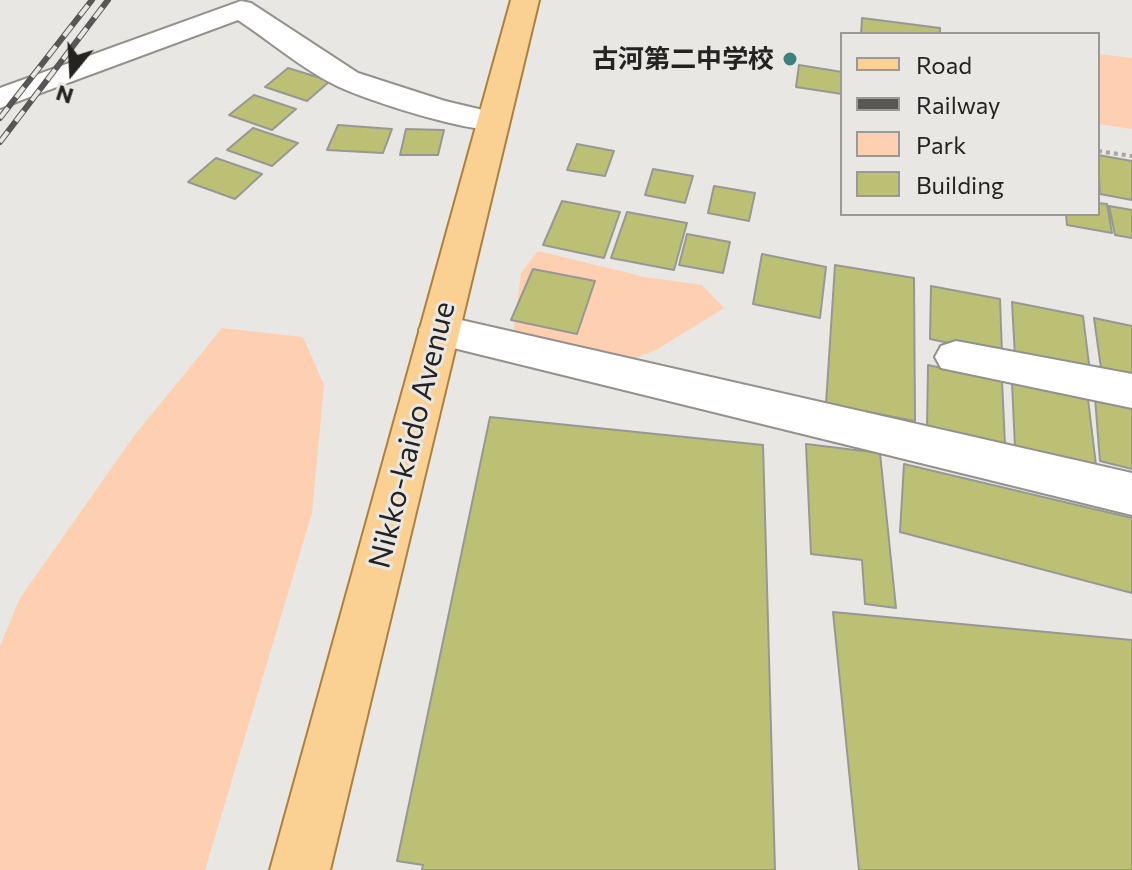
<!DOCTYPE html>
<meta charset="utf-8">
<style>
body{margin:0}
#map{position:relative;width:1132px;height:870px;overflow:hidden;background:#e9e7e3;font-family:Commissioner,sans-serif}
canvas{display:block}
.legend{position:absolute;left:840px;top:32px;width:260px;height:184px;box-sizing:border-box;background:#e9e7e3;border:2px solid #9a9996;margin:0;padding:10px 14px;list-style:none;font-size:24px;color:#242322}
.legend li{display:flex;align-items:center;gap:16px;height:40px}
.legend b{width:40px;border:2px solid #9a9996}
.north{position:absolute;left:32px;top:32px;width:80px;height:80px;-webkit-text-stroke:6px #e9e7e3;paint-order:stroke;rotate:198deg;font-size:22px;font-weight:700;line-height:32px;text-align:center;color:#242322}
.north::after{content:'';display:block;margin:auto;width:28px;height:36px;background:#242322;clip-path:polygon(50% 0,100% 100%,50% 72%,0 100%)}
</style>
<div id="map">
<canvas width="1132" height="870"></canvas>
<ul class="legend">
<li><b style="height:10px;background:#fad193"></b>Road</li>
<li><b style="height:10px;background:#595756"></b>Railway</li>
<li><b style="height:22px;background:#fecfb0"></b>Park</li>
<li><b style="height:22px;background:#bcc074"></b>Building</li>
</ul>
<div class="north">N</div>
</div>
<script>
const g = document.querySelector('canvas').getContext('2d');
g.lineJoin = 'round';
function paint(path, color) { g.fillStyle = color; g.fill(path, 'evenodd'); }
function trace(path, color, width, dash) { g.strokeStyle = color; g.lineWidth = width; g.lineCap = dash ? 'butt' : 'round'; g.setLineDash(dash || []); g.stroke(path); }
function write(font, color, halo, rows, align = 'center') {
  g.font = font + ' Commissioner,"Noto Sans JP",sans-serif'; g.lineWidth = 6; g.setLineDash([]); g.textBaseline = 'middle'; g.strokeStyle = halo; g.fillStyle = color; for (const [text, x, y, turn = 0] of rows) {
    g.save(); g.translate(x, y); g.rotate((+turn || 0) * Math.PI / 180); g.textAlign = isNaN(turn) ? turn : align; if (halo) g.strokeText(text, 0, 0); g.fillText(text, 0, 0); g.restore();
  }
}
const green = new Path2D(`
 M1098,54L1132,58V129L1098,124Z
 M538,251L645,277L702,285L724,308L656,350L627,361L513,336L521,273Z
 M222,328L303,337L324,385L312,513L205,870H0V646L20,598L134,436Z`);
const building = new Path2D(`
 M862,18L940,28V34H861Z
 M799,65L842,72V94L796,87Z
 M288,68L330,81L307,101L265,87Z
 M254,95L296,109L272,130L229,115Z
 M338,125L392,129L383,153L327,150Z
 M253,128L298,143L272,166L227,150Z
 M406,129L444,130L438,155H400Z
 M577,144L614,151L605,176L567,170Z
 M1098,155L1132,161V200L1100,194Z
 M216,158L262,174L235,199L188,182Z
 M653,169L693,176L685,203L645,195Z
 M714,186L755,193L749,221L708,213Z
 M562,201L620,212L604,258L543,245Z
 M1098,203L1107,204L1112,233L1067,225L1066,214H1098Z
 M1109,206L1132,210V238L1115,235Z
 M627,212L687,223L674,270L611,258Z
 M687,234L730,242L723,273L679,265Z
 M762,254L826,267L820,318L753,304Z
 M835,265L914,278L915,421L826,404Z
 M533,269L595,281L577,334L511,320Z
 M931,286L1000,299L1002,354L930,339Z
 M1012,302L1083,316L1090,372L1015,357Z
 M1094,318L1132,326V381L1102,375Z
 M928,365L1002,381L1005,445L927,428Z
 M1012,383L1088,399L1096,465L1015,448Z
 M1095,398L1132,406V469L1100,461Z
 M490,417L763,445L775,870H422L423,865L397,861Z
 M806,444L880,453L896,608L865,604L862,560L811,554Z
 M904,464L1132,518V593L900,532Z
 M833,612L1132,640V870H859Z`);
const path = new Path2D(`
 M1098,151L1132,156`);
const minor = new Path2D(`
 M241,1L251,3L358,73L445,101L504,115L509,122L504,129C476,136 366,100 337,86C302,69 270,41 238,20L0,108V88Z
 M439,315L1132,473V515L425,341L419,330L425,319Z
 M956,341L1132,374V408L941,368L935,357L941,346Z`);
const major = new Path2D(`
 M511,0H539L330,870H270Z`);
const rail = new Path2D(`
 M0,118L92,0
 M0,142L108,0`);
const markers = [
 [790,59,8,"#3b827b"]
];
const farPoinames = [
 ["古河第二中学校",774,59]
];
const streetNames = [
 ["Nikko-kaido Avenue",412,435,-76]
];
paint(green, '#fecfb0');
paint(building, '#bcc074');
trace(building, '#979894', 2);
trace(minor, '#92918d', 4);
trace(major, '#ad803d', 4);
trace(path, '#a8a6a3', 4, [4, 4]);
paint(minor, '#fff');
paint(major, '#fad193');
trace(rail, '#595756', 6);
trace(rail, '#e9e7e3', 4, [13]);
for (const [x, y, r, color] of markers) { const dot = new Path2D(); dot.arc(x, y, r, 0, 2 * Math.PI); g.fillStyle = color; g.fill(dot); trace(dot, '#e9e7e3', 3); }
write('bold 26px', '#242322', '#e9e7e3', farPoinames, 'right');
write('30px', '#242322', '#e9e7e3', streetNames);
</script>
